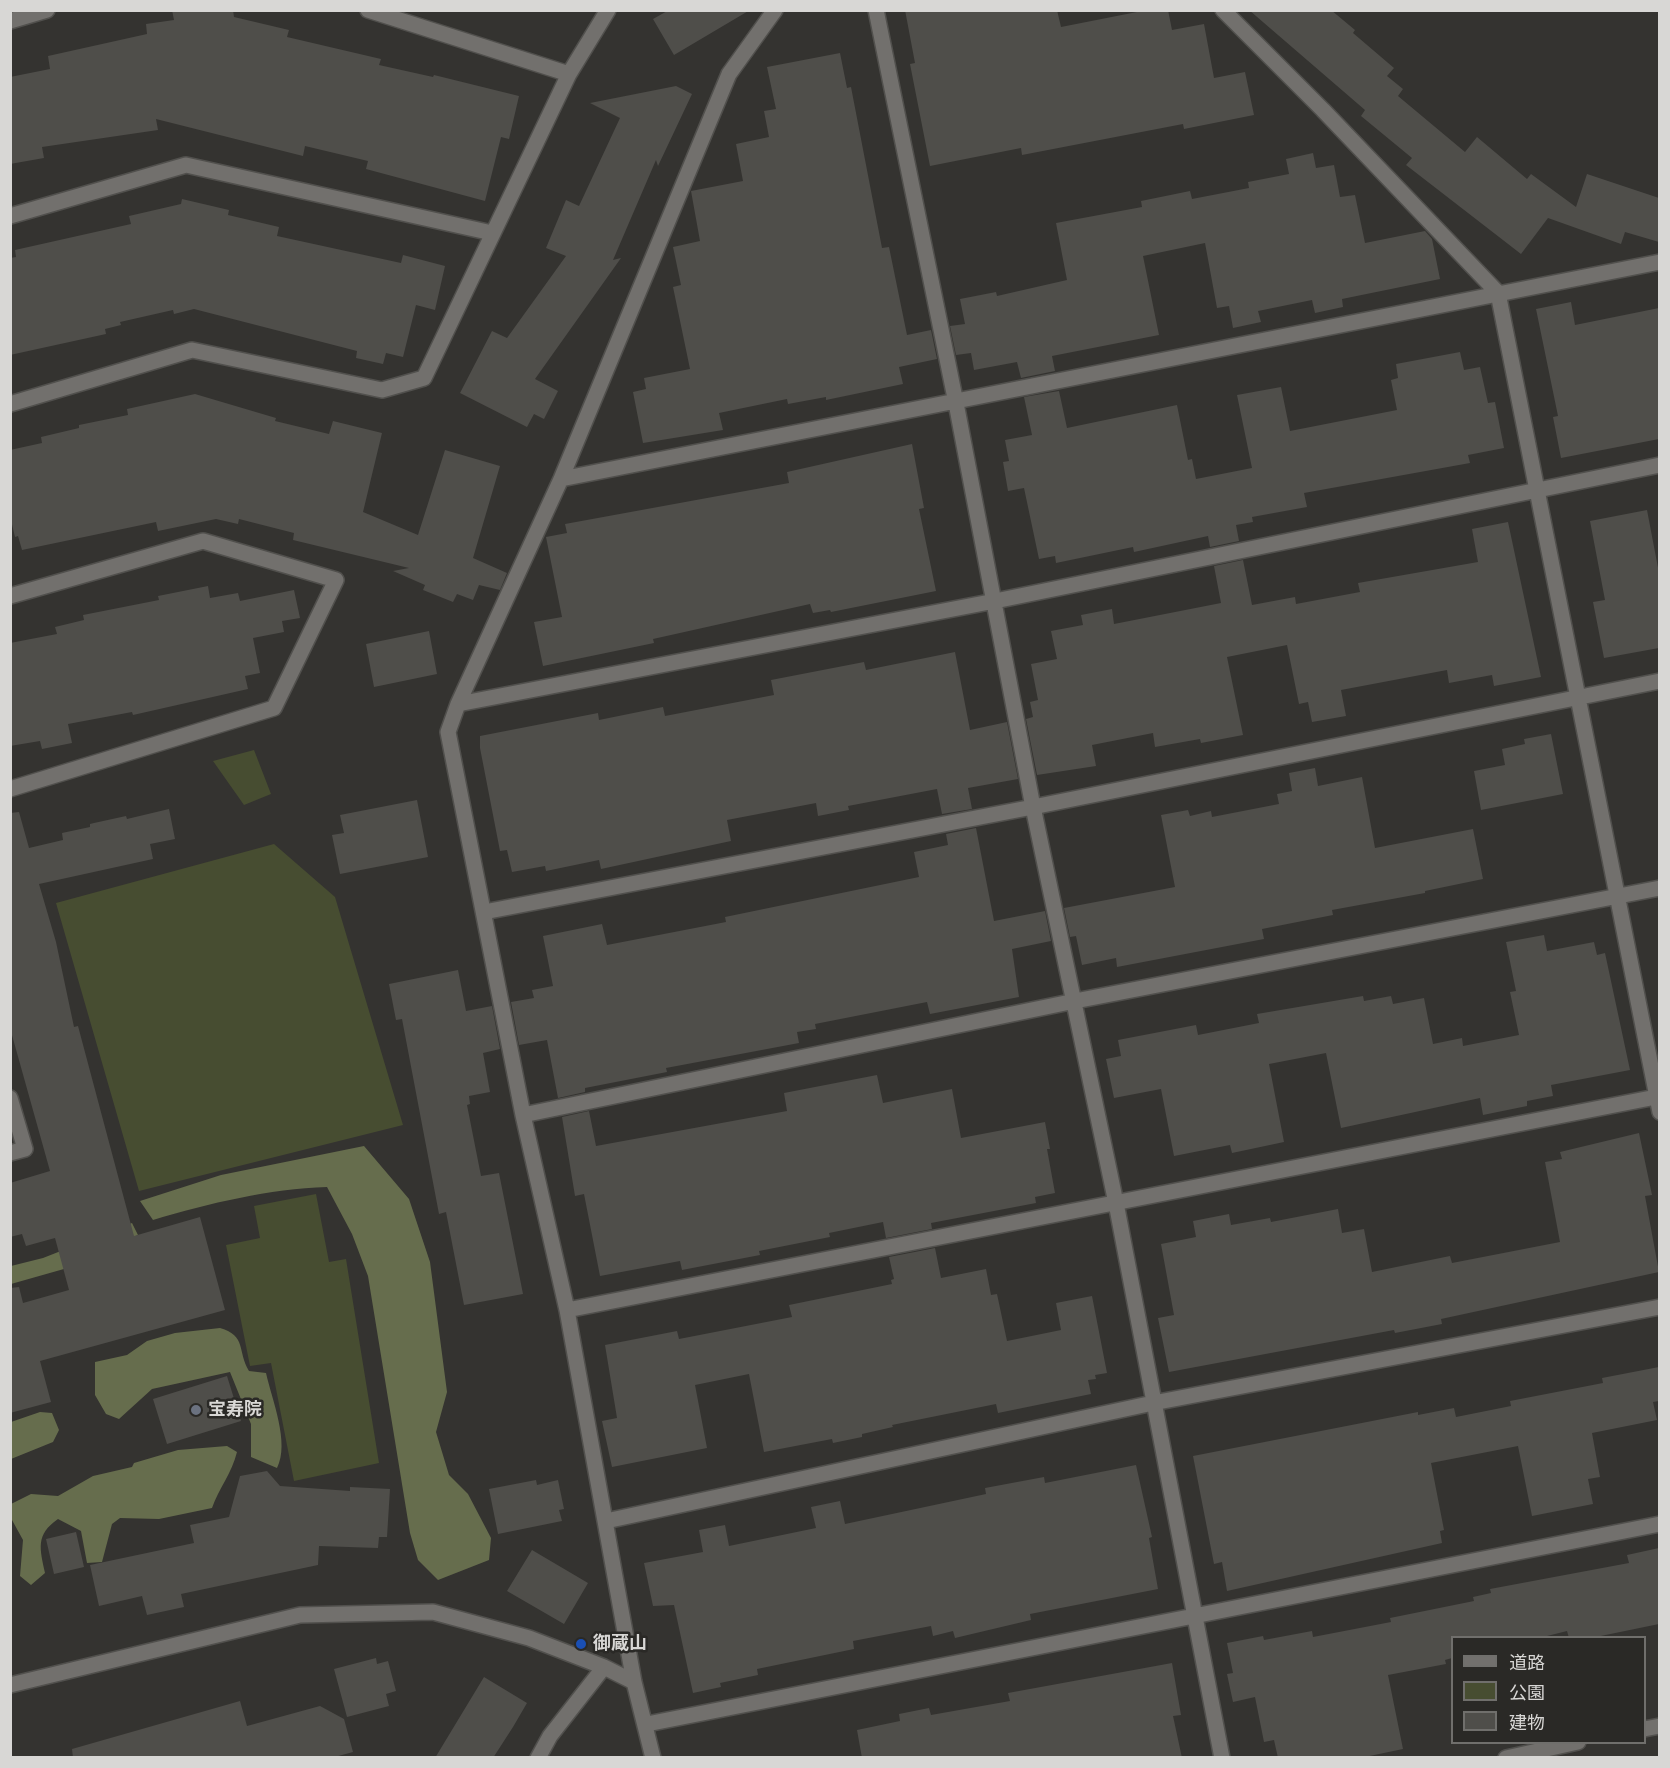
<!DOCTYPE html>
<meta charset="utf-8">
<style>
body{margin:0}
#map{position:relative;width:1670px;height:1768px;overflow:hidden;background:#343330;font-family:Montserrat,"Noto Sans JP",sans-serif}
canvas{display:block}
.frame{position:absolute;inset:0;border:12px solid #d8d7d5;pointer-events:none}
.legend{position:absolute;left:1451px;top:1636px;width:195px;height:108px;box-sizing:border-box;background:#2a2926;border:2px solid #706f6c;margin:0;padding:8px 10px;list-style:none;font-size:18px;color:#d8d7d5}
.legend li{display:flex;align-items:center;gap:12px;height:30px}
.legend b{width:30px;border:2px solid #706f6c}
</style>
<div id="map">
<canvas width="1670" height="1768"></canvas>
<div class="frame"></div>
<ul class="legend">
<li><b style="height:8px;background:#72706d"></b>道路</li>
<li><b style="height:16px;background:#474d31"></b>公園</li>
<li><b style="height:16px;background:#4f4e4a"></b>建物</li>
</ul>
</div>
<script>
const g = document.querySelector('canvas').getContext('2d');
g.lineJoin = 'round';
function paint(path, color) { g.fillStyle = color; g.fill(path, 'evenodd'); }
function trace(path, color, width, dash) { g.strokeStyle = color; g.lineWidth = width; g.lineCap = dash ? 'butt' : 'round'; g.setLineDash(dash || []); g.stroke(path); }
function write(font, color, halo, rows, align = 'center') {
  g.font = font + ' Montserrat,"Noto Sans JP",sans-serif'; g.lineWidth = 5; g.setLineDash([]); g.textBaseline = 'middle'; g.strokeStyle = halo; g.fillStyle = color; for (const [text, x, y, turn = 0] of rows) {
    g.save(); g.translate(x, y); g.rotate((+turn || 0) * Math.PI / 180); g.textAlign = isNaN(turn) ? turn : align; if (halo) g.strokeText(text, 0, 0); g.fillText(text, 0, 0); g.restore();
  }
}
const green = new Path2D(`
 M254,750L271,794L244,805L213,761Z
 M274,844L335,897L403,1125L139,1191L56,903Z
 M316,1194L329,1262L346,1259L379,1463L294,1481L271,1363L250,1366L226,1245L260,1238L254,1206Z`);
const forest = new Path2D(`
 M364,1146L409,1199L430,1262L447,1392L436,1432L449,1475L468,1494L491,1538L489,1560L438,1580L418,1560L410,1533L368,1276L352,1234L327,1187C269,1189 210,1203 153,1220L140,1201L221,1175Z
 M132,1223L138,1235L78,1265L11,1284V1266L43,1258Z
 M220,1328C247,1336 237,1351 249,1371L266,1373C272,1400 290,1443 277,1468L251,1457V1424L230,1372L152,1389L119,1419L106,1414L95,1395V1362L127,1355L147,1341L175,1333Z
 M40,1412L52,1413L59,1430L53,1442L11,1459V1422Z
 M227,1446L237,1452C232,1473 219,1488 212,1508L159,1519L120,1518L112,1524L102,1562L87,1563L81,1531L58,1519C35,1535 40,1549 45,1573L31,1585L20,1576L23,1540L12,1520L11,1504L31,1494L58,1496L93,1476L132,1467L134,1463L178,1450Z`);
const building = new Path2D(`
 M172,10H233L234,17L289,30L287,37L381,59L379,65L433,77L434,75L519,96L509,139L501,137L485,201L366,169L368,161L305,146L303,156L156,119L158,130L42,147L44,158L10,164V77L50,69L48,56L147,34L146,24L174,20Z
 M669,10H750L674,55L653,19Z
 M905,10H1057L1061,27L1147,10H1168L1172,30L1204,24L1214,78L1245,72L1254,115L1184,129L1183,124L1022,155L1021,148L930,166L910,64L915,63Z
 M1249,10H1331L1355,30L1353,33L1394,68L1387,76L1403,89L1398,96L1465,152L1477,137L1527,179L1531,174L1576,207L1587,174L1659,198V242L1625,232L1621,244L1548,218L1521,254L1406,165L1412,158L1361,116L1365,110Z
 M840,53L847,88L851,87L882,248L889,247L907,335L931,330L937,359L899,367L903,384L826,400V397L788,404L787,399L719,413L723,430L643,443L633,392L646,389L644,378L690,369L673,287L681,285L673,247L700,241L691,191L743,181L736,144L769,137L764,111L776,109L767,67Z
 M676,86L692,94L658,166L656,160L613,260L621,258L535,379L558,391L544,419L534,414L527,427L460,393L492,331L507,338L566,256L546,248L566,200L579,206L620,118L590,103Z
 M1313,153L1316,168L1334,165L1340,197L1355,195L1365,243L1425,231L1432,239L1440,279L1342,299L1343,307L1315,313L1312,300L1258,311L1261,322L1233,328L1229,306L1217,308L1205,243L1143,256L1159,335L1052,356L1055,371L1021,378L1017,362L974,370L971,353L956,355L950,326L965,324L960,299L996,292L997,296L1067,280L1056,223L1142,207L1141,201L1190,191L1192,199L1249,188L1248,182L1289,174L1286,159Z
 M182,199L229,210L228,215L279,227L277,236L401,263L403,255L445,266L435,310L416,305L403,357L386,353L383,364L356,358L357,351L194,309L174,314L173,310L120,322L121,325L105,329L106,334L10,355V258L16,257L15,250L131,224L129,216L181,204Z
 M1571,302L1575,325L1659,308V439L1561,458L1553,417L1558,416L1536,309Z
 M1460,352L1464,370L1480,367L1488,403L1495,402L1504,448L1468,455L1470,463L1304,493L1307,507L1252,517L1253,522L1236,525L1239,541L1210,547L1208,536L1134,552L1133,547L1056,563L1055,556L1039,559L1024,488L1008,491L1003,462L1009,461L1005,440L1032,435L1024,397L1059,391L1067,428L1177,405L1188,460L1192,459L1196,479L1252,468L1237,395L1281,387L1290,431L1397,410L1391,380L1398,378L1396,364Z
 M195,394L276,418L275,421L329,434L333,421L382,433L363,512L418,535L445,450L500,466L473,558L507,573L500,590L479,585L473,600L457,594L453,602L423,590L425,585L393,571L409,568L293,540L294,533L239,519L238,524L216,519L158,531L156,522L22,550L18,536L15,537L10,516V450L42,443L41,437L79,428V425L128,415L127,409Z
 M912,444L924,508L919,509L936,591L831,612L830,610L813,613L810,604L653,639L654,643L543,666L534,622L562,617L546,537L567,533L565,524L789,483L787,472Z
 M1647,510L1659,573V648L1604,658L1593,602L1605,600L1590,521Z
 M1508,522L1541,677L1494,686L1492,675L1449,683L1447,670L1341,690L1346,716L1312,722L1308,702L1299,704L1287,645L1227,657L1243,735L1201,743L1200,739L1155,747L1153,733L1092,745L1096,766L1037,775L1026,719L1033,717L1030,702L1038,700L1031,664L1057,659L1051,631L1083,625L1081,615L1112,609L1114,624L1221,603L1214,566L1243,560L1252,605L1295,597L1296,604L1360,592L1358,583L1478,562L1472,529Z
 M208,586L210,598L238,593L240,601L294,590L300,618L282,621L284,632L253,638L260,673L245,676L248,689L133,715L132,712L68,724L72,743L42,749L40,741L10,746V643L57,634L55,627L84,620L83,615L159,600L158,596Z
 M429,631L437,674L374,687L366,644Z
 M955,652L970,730L1007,722L1018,779L968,788L972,809L942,814L937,789L848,806L849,810L818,816L816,803L727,820L731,841L601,869L599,860L546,871L545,866L512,872L507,850L500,851L480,748V736L598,713L599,720L663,707L665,716L774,695L771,680L864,662L866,670Z
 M1551,734L1563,794L1481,810L1474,771L1505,765L1502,749L1525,744L1524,739Z
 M1315,768L1318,786L1362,777L1375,848L1473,829L1483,879L1425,891V893L1332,910L1333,915L1262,929L1264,939L1117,967L1116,958L1082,965L1076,936L1070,937L1064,908L1175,887L1161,815L1188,810L1190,816L1211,811L1212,817L1279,804L1277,794L1292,791L1289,773Z
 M417,800L428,857L340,874L332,835L344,833L340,815Z
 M169,809L175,839L150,844L153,859L39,884L56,942L74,1027L78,1026L134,1236L200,1217L225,1310L40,1361L51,1402L10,1413V1288L19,1287L23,1303L69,1290L55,1238L26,1246L22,1234L10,1237V1183L50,1171L10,1028V813L19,812L29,848L63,840L62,833L90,827V824L94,823L126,816L127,819Z
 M976,828L994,921L1045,911L1051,941L1012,949L1019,997L930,1014L927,1002L815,1024L816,1029L797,1032L799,1043L666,1068L667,1072L585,1088V1092L558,1098L547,1040L519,1045L511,1002L534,998L532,990L553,986L543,936L602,924L607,945L726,922L725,917L919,877L914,852L948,845L946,834Z
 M1544,935L1547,951L1594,942L1597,955L1605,953L1630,1070L1551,1085L1553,1096L1527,1101V1106L1483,1115L1480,1098L1341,1128L1326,1053L1269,1064L1284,1142L1232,1153L1230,1145L1174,1156L1161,1089L1114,1098L1106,1059L1121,1056L1118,1040L1196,1025L1198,1035L1259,1023L1257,1014L1363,996L1364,1001L1391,996L1393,1004L1424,998L1433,1044L1462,1038L1463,1046L1519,1035L1510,992L1516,991L1506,942Z
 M458,970L466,1011L492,1006L500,1049L483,1053L490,1092L469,1096L470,1104L467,1105L481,1176L499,1173L523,1294L464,1305L446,1212L439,1214L402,1019L396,1020L389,984Z
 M877,1075L883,1103L952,1089L961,1138L1045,1122L1050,1149H1047L1055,1193L1035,1197L1036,1203L931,1223L932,1229L886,1238L883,1222L829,1233L830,1237L759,1251L760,1255L682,1270L680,1261L600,1276L584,1194L575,1196L562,1117L589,1111L596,1146L787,1111L784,1093Z
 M1639,1133L1652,1195L1645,1196L1659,1272L1441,1319L1442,1324L1395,1333L1394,1330L1169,1372L1158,1318L1174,1315L1161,1244L1196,1237L1193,1221L1229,1214L1231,1225L1270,1218L1271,1222L1338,1209L1342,1233L1364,1229L1372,1272L1450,1256L1452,1263L1560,1242L1545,1162L1562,1159L1560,1152Z
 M935,1248L941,1278L986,1269L991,1295L997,1294L1007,1341L1061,1330L1056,1303L1092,1296L1107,1373L1095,1375L1096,1379L1088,1380L1091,1394L998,1413L996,1404L892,1425L893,1427L862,1434V1437L833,1443L832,1439L764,1452L749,1374L695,1385L707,1448L612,1467L602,1421L617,1418L605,1345L677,1331L679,1339L792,1317L789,1305L892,1284L891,1280L894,1279L889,1257Z
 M1659,1367V1401L1653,1402L1657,1420L1592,1433L1600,1477L1588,1479L1593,1504L1532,1516L1518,1446L1431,1463L1444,1530L1440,1531L1442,1543L1227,1591L1222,1562L1214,1564L1193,1456L1418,1412V1415L1454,1408L1456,1417L1511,1406L1510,1401L1603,1383L1602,1378Z
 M227,1376L241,1421L167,1444L153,1399Z
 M1136,1465L1152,1537L1149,1538L1158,1589L1030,1614L1031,1620L955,1638L953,1631L933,1636L931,1626L853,1641L854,1649L757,1669L758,1675L720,1683L721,1687L693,1693L674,1605L653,1606L644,1563L703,1552L699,1530L725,1525L729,1546L816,1528L811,1507L840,1501L845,1524L986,1494L985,1488L1044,1477L1045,1483Z
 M267,1471L280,1486L350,1491V1487L390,1489L387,1537H379L378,1548L319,1546L318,1565L181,1594L184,1607L147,1615L142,1596L99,1606L90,1565L194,1543L190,1525L229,1517L240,1476Z
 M536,1480L537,1485L558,1480L564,1509L559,1510L562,1521L498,1534L489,1489Z
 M76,1532L84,1567L54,1574L46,1539Z
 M1659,1548V1624L1591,1638H1569L1567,1631L1539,1638H1452V1658L1445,1660L1446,1664L1388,1675L1403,1749L1360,1758H1278L1274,1740L1264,1742L1255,1697L1233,1702L1227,1674L1233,1673L1227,1643L1263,1636L1264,1640L1312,1631L1313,1637L1391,1622L1390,1618L1474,1601L1473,1597L1491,1593L1490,1589L1629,1563L1627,1555Z
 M532,1550L588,1583L564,1624L507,1591Z
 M376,1658L377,1664L388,1661L396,1691L386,1694L389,1706L347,1717L334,1669Z
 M1172,1663L1181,1715L1173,1716L1182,1758H862L857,1730L900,1721L899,1714L929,1708L931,1715L1010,1701L1008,1693Z
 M484,1677L527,1703L513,1727L493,1758H435Z
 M240,1701L247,1726L320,1706L344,1719L353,1752L331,1758H73L72,1749Z`);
const minor = new Path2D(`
 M368,10L569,74
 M876,10L956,403L1033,807L1116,1203L1222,1758
 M1223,10L1323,110L1498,293L1660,1112
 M10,21L47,10
 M10,216L186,165L492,233
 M10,404L192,350L382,390L424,378L569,74L608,10
 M561,479L1660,262
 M10,596L203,541L336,580L274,708L10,789
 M458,704L995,601L1660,465
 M484,912L1033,807L1660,681
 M10,1098L25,1149L10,1153
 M523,1115L1075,1001L1660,888
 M567,1310L1656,1097
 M606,1521L1153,1403L1660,1307
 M10,1685L300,1615L433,1612L529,1638L604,1667L634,1682
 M647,1724L1660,1524
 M1644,1729L1660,1726
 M538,1758L550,1736L604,1667
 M653,1758L634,1682L567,1310L523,1115L448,732L458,704L561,479L729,74L775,10
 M1506,1758L1578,1742`);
const markers = [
 [196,1410,6,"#6b7280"],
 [581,1644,6,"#1a4fb4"]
];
const poiNames = [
 ["宝寿院",208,1410],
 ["御蔵山",593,1644]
];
paint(green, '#474d31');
paint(forest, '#666d4d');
paint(building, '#4f4e4a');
trace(minor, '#51504d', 18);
trace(minor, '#72706d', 15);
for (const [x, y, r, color] of markers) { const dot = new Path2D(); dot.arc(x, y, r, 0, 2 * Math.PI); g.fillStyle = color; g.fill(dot); trace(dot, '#2a2926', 2); }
write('bold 18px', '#d8d7d5', '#2a2926', poiNames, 'left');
</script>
